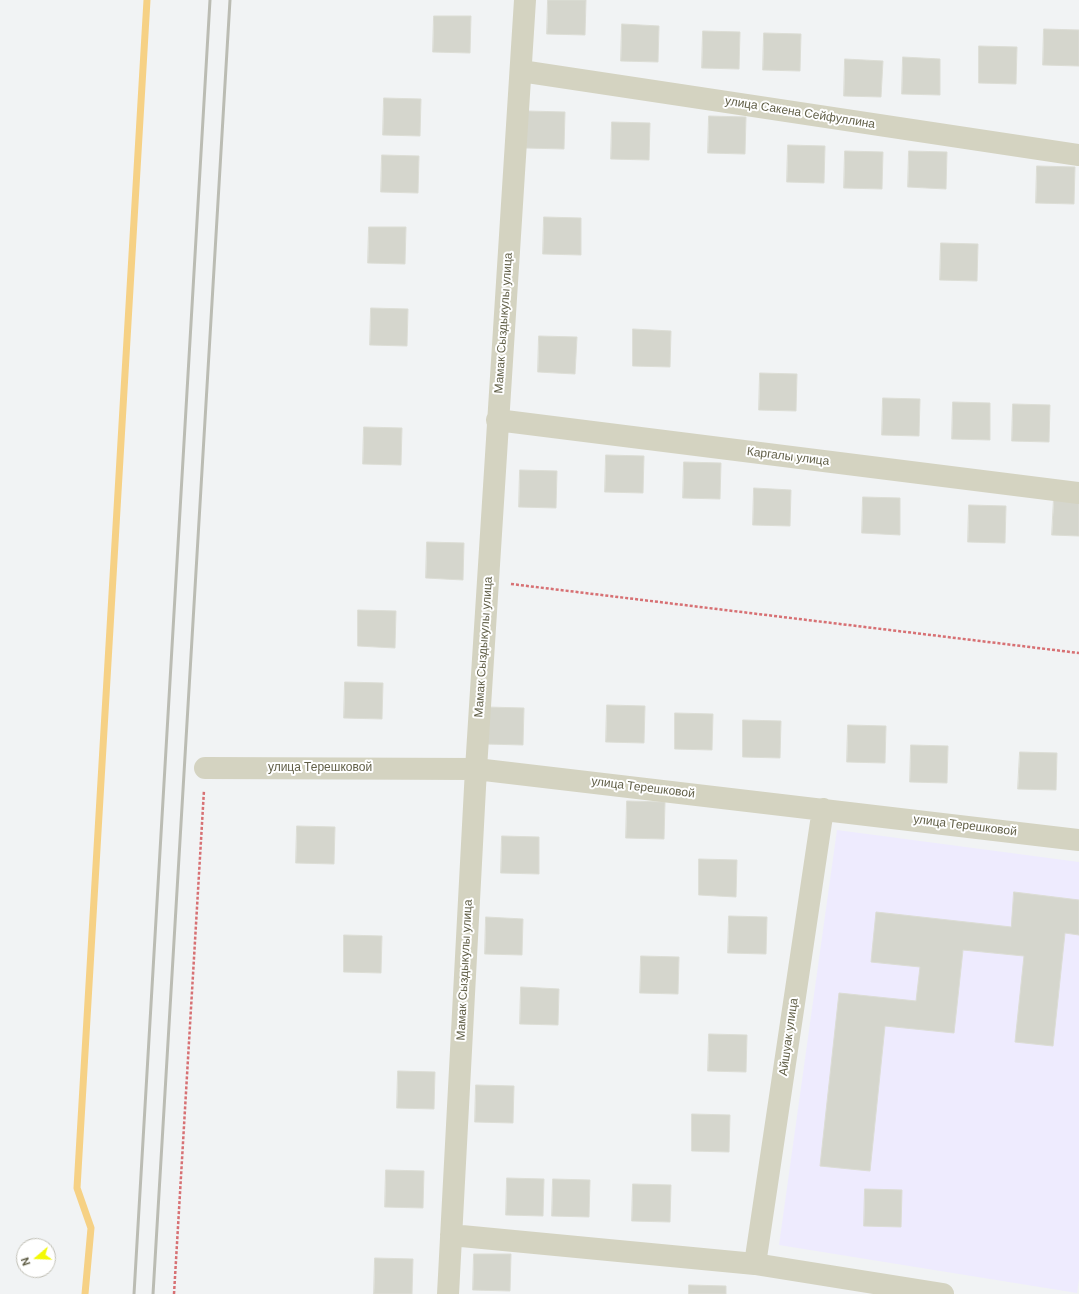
<!DOCTYPE html>
<meta charset="utf-8">
<style>
body{margin:0}
#map{position:relative;width:1079px;height:1294px;overflow:hidden;background:#f1f3f4;font-family:"DM Sans",sans-serif}
canvas{display:block}
.north{position:absolute;left:16px;top:1238px;width:40px;height:40px;box-sizing:border-box;background:#fff;border:1px solid #c0bfb5;border-radius:50%;rotate:251deg;font-size:11px;font-weight:700;line-height:16px;text-align:center;color:#615f47}
.north::after{content:'';display:block;margin:auto;width:14px;height:18px;background:#f3f905;clip-path:polygon(50% 0,100% 100%,50% 72%,0 100%)}
</style>
<div id="map">
<canvas width="1079" height="1294"></canvas>
<div class="north">N</div>
</div>
<script>
const g = document.querySelector('canvas').getContext('2d');
g.lineJoin = 'round';
function paint(path, color) { g.fillStyle = color; g.fill(path, 'evenodd'); }
function trace(path, color, width, dash) { g.strokeStyle = color; g.lineWidth = width; g.lineCap = dash ? 'butt' : 'round'; g.setLineDash(dash || []); g.stroke(path); }
function write(font, color, halo, rows, align = 'center') {
  g.font = font + ' "DM Sans",sans-serif'; g.lineWidth = 4; g.setLineDash([]); g.textBaseline = 'middle'; g.strokeStyle = halo; g.fillStyle = color; for (const [text, x, y, turn = 0] of rows) {
    g.save(); g.translate(x, y); g.rotate((+turn || 0) * Math.PI / 180); g.textAlign = isNaN(turn) ? turn : align; if (halo) g.strokeText(text, 0, 0); g.fillText(text, 0, 0); g.restore();
  }
}
const commercial = new Path2D(`
 M837,830L1079,862V1279L1077,1293L779,1245Z`);
const stream = new Path2D(`
 M85,1294L91,1228L77,1188L147,0`);
const building = new Path2D(`
 M548,0H586L585,35L547,34Z
 M434,16H471L470,53L433,52Z
 M622,24L659,26L658,62L621,61Z
 M1044,29L1079,30V66L1043,65Z
 M703,31L740,32L739,69L702,68Z
 M764,33L801,34L800,71L763,70Z
 M979,46L1017,47L1016,84L979,83Z
 M903,57L940,59V95L902,94Z
 M845,59L883,61L881,97L844,96Z
 M384,98L421,99L420,136L383,135Z
 M527,111L565,112L564,149L526,148Z
 M709,116L746,117L745,154L708,153Z
 M612,122L650,123L649,160L611,159Z
 M788,145L825,146L824,183L787,182Z
 M845,151L883,152L882,189L844,188Z
 M909,151L947,152L946,189L908,187Z
 M382,155L419,156L418,193L381,192Z
 M1037,166L1075,167L1074,204L1036,203Z
 M544,217L581,218V255L543,254Z
 M369,227H406L405,264L368,263Z
 M941,243L978,244L977,281L940,280Z
 M371,308L408,309L407,346L370,345Z
 M633,329L671,331L670,367L633,366Z
 M539,336L577,337L575,374L538,372Z
 M760,373L797,374L796,411L759,410Z
 M883,398L920,399L919,436L882,435Z
 M953,402L990,403V440L952,439Z
 M1013,404L1050,405L1049,442L1012,441Z
 M364,427L402,428L401,465L363,464Z
 M606,455L644,456L643,493L605,492Z
 M684,462L721,463L720,499L683,498Z
 M520,470L557,471L556,508L519,507Z
 M754,488L791,490L790,526L753,525Z
 M863,497L900,498V535L862,533Z
 M1054,498L1079,499V536L1052,535Z
 M969,505L1006,506L1005,543L968,542Z
 M427,542L464,543L463,580L426,578Z
 M358,610L396,611L395,648L358,646Z
 M345,682L383,683L382,719L344,718Z
 M607,705L645,706L644,743L606,742Z
 M487,707L524,708L523,745L486,744Z
 M675,713L713,714L712,750L675,749Z
 M743,720L781,721L780,758L743,757Z
 M848,725L886,726L885,763L847,762Z
 M911,745L948,746L947,783L910,782Z
 M1020,752L1057,753L1056,790L1018,789Z
 M627,801L665,802L664,839L626,838Z
 M297,826L335,827L334,864L296,863Z
 M502,836L539,837V874L501,873Z
 M699,859L737,860L736,897L699,895Z
 M1014,892L1079,900V935L1065,933L1053,1046L1015,1042L1024,956L963,950L954,1033L885,1026L870,1171L820,1166L839,993L916,1001L920,967L871,962L876,912L1011,927Z
 M729,916L767,917L766,954L728,953Z
 M486,917L523,919L522,955L485,954Z
 M344,935L382,936L381,973L344,972Z
 M641,956L679,957L678,994L640,993Z
 M521,987L559,989L558,1025L520,1024Z
 M709,1034L747,1035L746,1072L708,1071Z
 M398,1071L435,1072L434,1109L397,1108Z
 M476,1085L514,1086L513,1123L475,1122Z
 M692,1114L730,1115L729,1152L692,1151Z
 M386,1170L424,1171L423,1208L385,1207Z
 M507,1178L544,1179L543,1216L506,1215Z
 M553,1179L590,1180L589,1217L552,1216Z
 M633,1184L671,1185L670,1222L632,1221Z
 M865,1189L902,1190L901,1227L864,1226Z
 M474,1254H511L510,1291L473,1290Z
 M375,1258L413,1259L412,1294H374Z
 M689,1285L726,1286V1294H689Z`);
const path = new Path2D(`
 M511,584L1079,653
 M174,1294L204,790`);
const minor = new Path2D(`
 M521,71L1079,155
 M497,420L1079,493
 M205,768L476,769L1079,840
 M451,1235L755,1264L943,1294
 M755,1264L823,809
 M448,1294L476,769L525,0`);
const rail = new Path2D(`
 M134,1294L210,0
 M153,1294L230,0`);
const streetNames = [
 ["улица Сакена Сейфуллина",800,113,9],
 ["Мамак Сыздыкулы улица",504,323,-86],
 ["Каргалы улица",788,457,7],
 ["Мамак Сыздыкулы улица",484,647,-86],
 ["улица Терешковой",320,768],
 ["улица Терешковой",643,788,7],
 ["улица Терешковой",965,826,7],
 ["Мамак Сыздыкулы улица",465,970,-87],
 ["Айшуак улица",789,1037,-82]
];
paint(commercial, '#eeebfe');
trace(stream, '#f6d185', 7);
paint(building, '#d5d6cd');
trace(building, '#dcddd5', 1);
trace(path, '#d77073', 2.5, [3, 2]);
trace(minor, '#d4d3c1', 22);
trace(rail, '#bbbcb3', 3);
write('12px', '#615f47', '#fff', streetNames);
</script>
